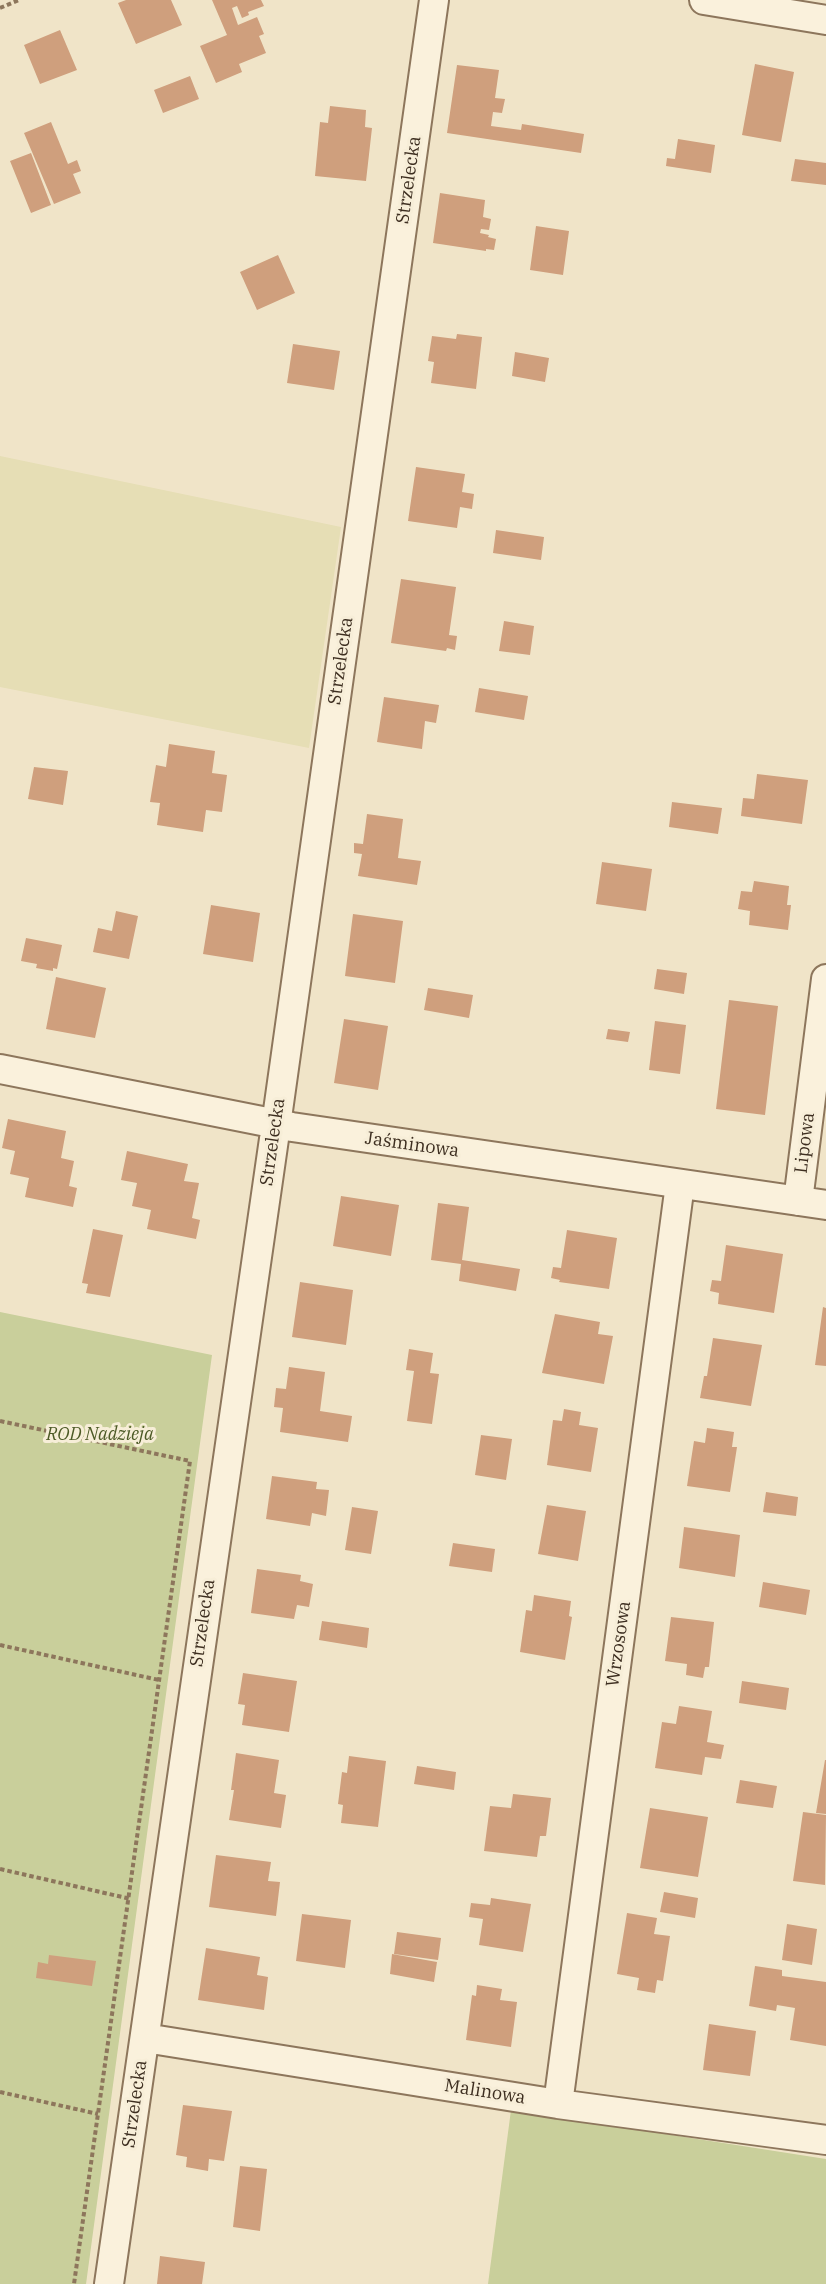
<!DOCTYPE html>
<meta charset="utf-8">
<style>
body{margin:0}
canvas{display:block;background:#f0e4c8}
</style>
<canvas width="826" height="2284"></canvas>
<script>
const g = document.querySelector('canvas').getContext('2d');
g.lineJoin = 'round';
function paint(path, color) { g.fillStyle = color; g.fill(path, 'evenodd'); }
function trace(path, color, width, dash) { g.strokeStyle = color; g.lineWidth = width; g.lineCap = dash ? 'butt' : 'round'; g.setLineDash(dash || []); g.stroke(path); }
function write(font, color, halo, rows, align = 'center') {
  g.font = font + ' "IBM Plex Serif",serif'; g.lineWidth = 6; g.setLineDash([]); g.textBaseline = 'middle'; g.strokeStyle = halo; g.fillStyle = color; for (const [text, x, y, turn = 0] of rows) {
    g.save(); g.translate(x, y); g.rotate((+turn || 0) * Math.PI / 180); g.textAlign = isNaN(turn) ? turn : align; if (halo) g.strokeText(text, 0, 0); g.fillText(text, 0, 0); g.restore();
  }
}
const farmland = new Path2D(`
 M0,456L341,527L309,748L0,687Z`);
const green = new Path2D(`
 M0,1312L212,1355L86,2284H0Z
 M511,2110L826,2159V2284H488Z`);
const building = new Path2D(`
 M126,0H171L182,25L136,44L118,3Z
 M212,0H261L264,6L248,12L249,15L242,18L237,6L232,8L238,25L257,17L264,34L259,36L266,53L239,64L242,72L216,83L200,46L227,35Z
 M60,30L77,70L40,84L24,45Z
 M755,64L794,72L781,142L742,135Z
 M457,65L499,70L495,98L505,99L502,113L493,112L491,126L521,130L522,124L584,134L581,153L447,133Z
 M190,76L199,99L163,113L154,90Z
 M330,106L366,110L365,127L372,128L366,181L315,176L320,122L328,123Z
 M51,122L68,164L77,160L81,171L73,174L81,193L54,204L24,133Z
 M678,139L715,145L711,173L666,166L667,158L675,159Z
 M31,153L51,205L31,213L10,161Z
 M795,159L826,163V185L791,181Z
 M440,193L485,200L483,217L491,219L489,230L481,229L480,233L489,235L488,237L496,239L494,250L486,249V251L433,243Z
 M536,226L569,231L563,275L530,270Z
 M278,255L295,293L257,310L240,272Z
 M457,334L482,337L476,389L431,383L434,362L428,361L432,336L456,339Z
 M293,344L340,351L334,390L287,383Z
 M515,352L549,358L545,382L512,376Z
 M416,467L465,474L462,492L474,494L472,509L460,507L457,528L408,521Z
 M496,530L544,537L541,560L493,553Z
 M401,579L456,587L449,635L457,636L455,650L447,648L446,651L391,643Z
 M504,621L534,626L530,655L499,651Z
 M479,688L528,696L524,720L475,712Z
 M384,697L439,705L436,723L425,721L422,749L377,742Z
 M169,744L215,751L212,773L227,775L222,812L206,810L203,832L157,825L160,803L150,802L156,765L166,767Z
 M34,767L68,771L63,805L28,799Z
 M757,774L808,780L802,824L741,816L743,798L754,799Z
 M672,802L722,808L718,834L669,827Z
 M367,814L403,819L398,858L421,861L417,885L358,876L362,854L354,853V843L363,844Z
 M602,862L652,869L646,911L596,904Z
 M754,881L789,886L787,905H791L788,930L749,925L750,911L738,909L741,891L752,892Z
 M211,905L260,913L253,962L203,954Z
 M116,911L138,916L129,959L93,952L98,928L112,931Z
 M353,914L403,921L395,983L345,976Z
 M26,938L62,945L57,969L53,968V971L36,968L37,964L21,961Z
 M657,969L687,973L684,994L654,989Z
 M56,977L106,988L95,1038L46,1029Z
 M428,988L473,995L469,1018L424,1010Z
 M729,1000L778,1006L765,1115L716,1109Z
 M344,1019L388,1026L378,1090L334,1083Z
 M655,1021L686,1025L680,1074L649,1070Z
 M608,1029L630,1032L628,1042L606,1039Z
 M8,1119L66,1131L61,1158L74,1161L69,1186L77,1188L73,1207L25,1197L29,1178L10,1174L15,1151L2,1148Z
 M127,1151L188,1164L184,1181L199,1183L192,1218L200,1220L196,1239L147,1229L151,1210L132,1206L137,1183L121,1180Z
 M341,1196L399,1205L391,1256L333,1246Z
 M438,1203L469,1207L462,1260L520,1269L516,1291L459,1281L461,1264L431,1260Z
 M93,1229L123,1235L110,1297L86,1293L88,1284L82,1283Z
 M567,1230L617,1238L609,1289L559,1282L560,1280L551,1278L553,1267L561,1268Z
 M726,1245L783,1254L774,1313L718,1304L719,1293L710,1291L712,1280L721,1281Z
 M300,1282L353,1290L346,1345L292,1337Z
 M823,1307L826,1308V1366L815,1365Z
 M555,1314L600,1322L598,1334L613,1336L604,1384L542,1373Z
 M713,1338L762,1345L751,1406L700,1398L704,1376H707Z
 M409,1349L433,1353L430,1373L439,1374L432,1424L407,1421L414,1371L406,1370Z
 M289,1367L325,1372L320,1411L352,1416L348,1442L280,1432L283,1408L274,1407L276,1388L286,1389Z
 M564,1409L581,1412L579,1425L598,1428L591,1472L547,1465L553,1420L562,1421Z
 M707,1428L734,1432L732,1447H737L730,1492L687,1486L694,1441L705,1443Z
 M481,1435L512,1439L506,1480L475,1475Z
 M272,1476L317,1482L316,1489L329,1490L326,1516L312,1513L310,1526L266,1519Z
 M766,1492L798,1497L796,1516L763,1512Z
 M547,1505L586,1511L578,1561L538,1554Z
 M352,1507L378,1511L371,1554L345,1550Z
 M684,1527L740,1535L735,1577L679,1568Z
 M453,1543L495,1549L492,1572L449,1566Z
 M257,1569L301,1575L300,1581L313,1584L309,1607L297,1605L294,1619L251,1613Z
 M763,1582L810,1590L806,1615L759,1607Z
 M534,1595L571,1601L569,1616L572,1617L565,1660L520,1652L526,1610L532,1611Z
 M671,1617L714,1622L709,1667H705L703,1678L686,1675L687,1664L665,1661Z
 M322,1621L369,1628L367,1648L319,1640Z
 M243,1673L297,1681L289,1732L242,1725L245,1705L238,1704Z
 M742,1681L789,1688L786,1710L739,1703Z
 M679,1706L712,1711L707,1742L724,1745L721,1759L705,1757L702,1775L655,1768L662,1722L676,1724Z
 M236,1753L279,1760L274,1793L286,1795L281,1828L229,1820L234,1790H231Z
 M349,1756L386,1761L378,1827L341,1823L343,1805L338,1804L342,1772L347,1773Z
 M825,1760H826V1814L816,1813Z
 M417,1766L456,1772L454,1790L414,1784Z
 M740,1780L777,1786L773,1808L736,1803Z
 M513,1794L551,1798L546,1836H540L537,1857L484,1851L490,1806L511,1808Z
 M650,1808L708,1817L698,1877L640,1868Z
 M803,1812L826,1815L825,1885L793,1881Z
 M216,1855L271,1862L268,1881L280,1882L276,1916L209,1907Z
 M664,1892L698,1898L695,1918L660,1912Z
 M491,1898L531,1904L523,1952L479,1945L483,1919L469,1917L471,1903L490,1905Z
 M627,1913L657,1918L654,1934L670,1936L663,1981L657,1980L655,1993L637,1990L639,1978L617,1974Z
 M302,1914L351,1920L345,1968L296,1961Z
 M787,1924L817,1929L812,1965L782,1960Z
 M397,1932L441,1938L438,1960L394,1954Z
 M206,1948L260,1957L257,1975L268,1977L264,2010L198,2000Z
 M392,1954L437,1962L434,1982L390,1974Z
 M49,1955L96,1961L92,1986L36,1978L38,1962L48,1964Z
 M755,1966L782,1970V1976L826,1982V2046L790,2040L795,2008L777,2005L776,2011L749,2006Z
 M477,1985L502,1989L500,2000L517,2002L511,2047L466,2040L472,1995L476,1996Z
 M709,2024L756,2031L750,2076L703,2070Z
 M183,2105L232,2111L224,2161L209,2159L208,2171L186,2167L187,2157L176,2155Z
 M240,2166L267,2169L260,2231L233,2227Z
 M160,2256L205,2262L202,2284H157Z`);
const path = new Path2D(`
 M0,8L19,0
 M0,1421L190,1461L74,2284
 M0,1645L159,1680
 M0,1869L131,1899
 M0,2092L98,2114`);
const street = new Path2D(`
 M704,0L826,20
 M0,1069L292,1127L826,1205
 M798,1201L826,979
 M145,2038L558,2104L826,2140
 M558,2104L680,1184
 M109,2284L276,1125L434,0`);
const streetNames = [
 ["Strzelecka",409,180,-82],
 ["Strzelecka",341,661,-82],
 ["Strzelecka",273,1142,-82],
 ["Lipowa",805,1143,-83],
 ["Jaśminowa",412,1145,8],
 ["Strzelecka",203,1623,-82],
 ["Wrzosowa",619,1644,-82],
 ["Malinowa",485,2092,9],
 ["Strzelecka",135,2104,-82]
];
const parkNames = [
 ["ROD Nadzieja",100,1435]
];
paint(farmland, '#e6deb5');
paint(green, '#c9cf9b');
paint(building, '#cf9f7d');
trace(street, '#8d765c', 32);
trace(path, '#8d765c', 4, [4.5, 3]);
trace(street, '#faf1dc', 28);
write('18px', '#3d2e20', '#f7eed8', streetNames);
write('italic 18px', '#4d5a26', '#f7eed8', parkNames);
</script>
